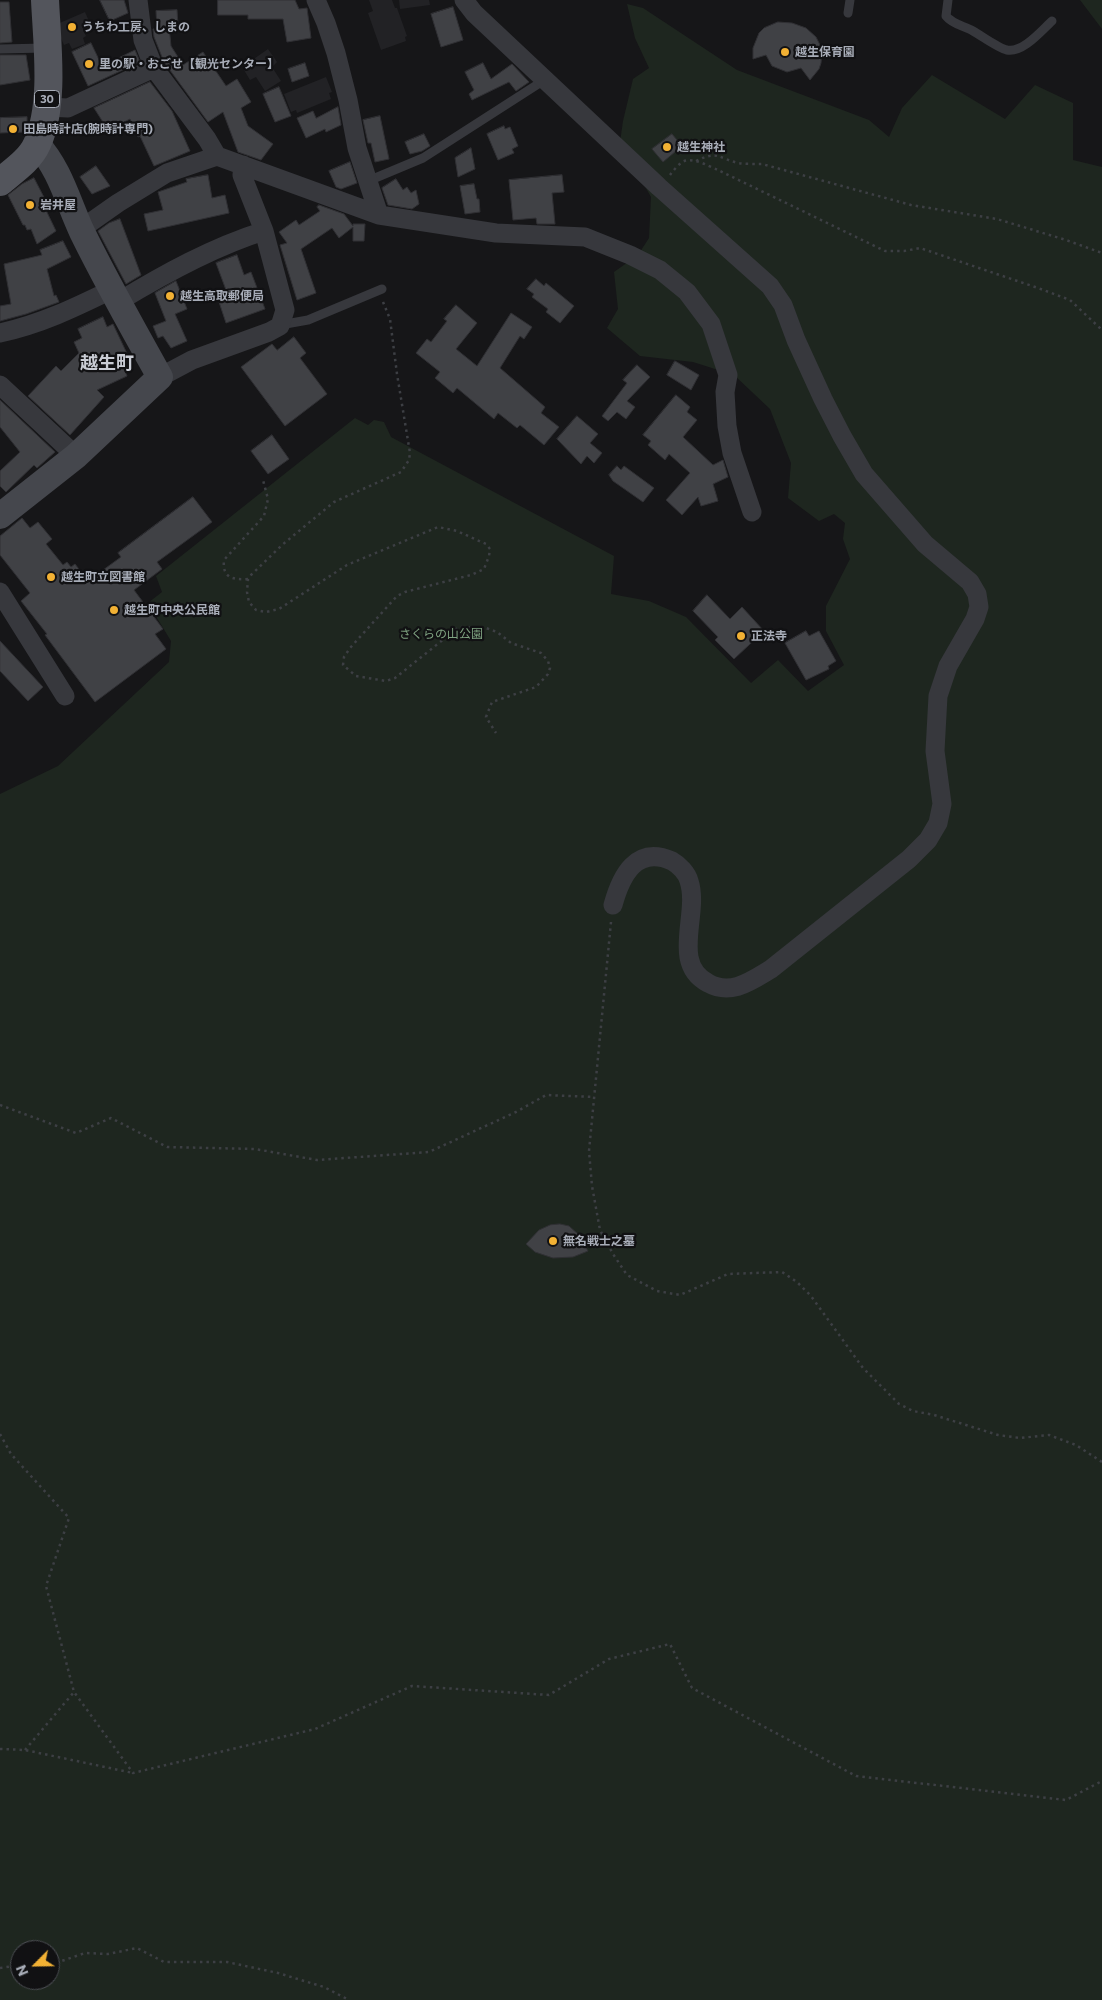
<!DOCTYPE html>
<meta charset="utf-8">
<style>
body{margin:0}
#map{position:relative;width:1102px;height:2000px;overflow:hidden;background:#161618;font-family:Commissioner,sans-serif}
canvas{display:block}
.north{position:absolute;left:10px;top:1940px;width:50px;height:50px;box-sizing:border-box;background:#111113;border:1px solid #4d4f55;border-radius:50%;rotate:247deg;font-size:14px;font-weight:700;line-height:20px;text-align:center;color:#a8adb8}
.north::after{content:'';display:block;margin:auto;width:18px;height:22px;background:#f2b134;clip-path:polygon(50% 0,100% 100%,50% 72%,0 100%)}
</style>
<div id="map">
<canvas width="1102" height="2000"></canvas>
<div class="north">N</div>
</div>
<script>
const g = document.querySelector('canvas').getContext('2d');
g.lineJoin = 'round';
function paint(path, color) { g.fillStyle = color; g.fill(path, 'evenodd'); }
function trace(path, color, width, dash) { g.strokeStyle = color; g.lineWidth = width; g.lineCap = dash ? 'butt' : 'round'; g.setLineDash(dash || []); g.stroke(path); }
function write(font, color, halo, rows, align = 'center') {
  g.font = font + ' Commissioner,"Noto Sans JP",sans-serif'; g.lineWidth = 4.5; g.setLineDash([]); g.textBaseline = 'middle'; g.strokeStyle = halo; g.fillStyle = color; for (const [text, x, y, turn = 0] of rows) {
    g.save(); g.translate(x, y); g.rotate((+turn || 0) * Math.PI / 180); g.textAlign = isNaN(turn) ? turn : align; if (halo) g.strokeText(text, 0, 0); g.fillText(text, 0, 0); g.restore();
  }
}
const built = new Path2D(`
 M369,0H392L395,8H397L407,36L405,37L406,41L381,50L368,13L373,11Z
 M399,0H429L430,5L400,9Z
 M85,12L91,26L83,30L86,36L83,38L85,44L72,49L69,43L64,45L55,25Z
 M268,49L277,62L272,67L281,81L265,91L256,77L250,80L244,70L250,67L248,63Z
 M326,77L332,92L329,93L331,99L297,113L296,110L291,112L284,94Z`);
const green = new Path2D(`
 M1080,0H1102V29Z
 M627,4L643,8L737,70L869,120L889,137L902,108L932,75L1005,119L1035,85L1073,103V160L1102,167V2000H0V794L58,766L169,662L171,641L148,603L162,592L156,576L355,418L368,425L374,420L384,422L391,437L614,556L611,594L649,601L686,617L751,683L778,660L808,691L844,665L826,631V606L850,559L843,539L845,523L834,514L819,521L788,498L791,463L770,409L734,375L693,362L640,356L607,328L618,309L614,272L638,255L649,238L651,197L638,174L618,156L623,121L633,79L649,68L635,38ZM20,1950H50V1980H20Z`);
const building = new Path2D(`
 M100,0H124L128,13L110,21Z
 M218,0H295L299,9L307,8L311,38L287,42L283,19H248V15H218Z
 M0,2H9L12,42L0,43Z
 M453,7L463,40L441,47L431,14Z
 M177,10L178,25L169,26L171,46L183,65L203,52L226,86L237,79L251,102L241,108L248,126L273,144L261,160L238,152L223,112L208,122L164,62L154,37L153,29H157L156,11Z
 M778,22L792,23L806,28L816,37L819,43L822,50L821,63L819,69L810,80L801,68L787,72L772,66L766,55L753,59V48L759,33L764,28Z
 M91,43L102,66L135,50L140,62L88,86L72,52Z
 M0,55H26L30,80L0,85Z
 M305,63L309,76L292,82L288,69Z
 M483,63L491,79L512,64L529,82L516,91L509,82L472,100L469,94L474,90L465,72Z
 M150,82L172,111L190,151L154,166L140,136L138,137L130,119L108,130L94,108Z
 M279,87L291,116L275,122L263,94Z
 M338,107L341,125L326,132L325,129L306,138L297,118L313,111L316,118Z
 M380,116L389,159L375,162L371,143H368L363,120Z
 M27,117V125L25,132L0,133V118Z
 M504,126L505,129L510,127L518,146L512,149L514,153L498,160L487,134Z
 M424,134L430,146L422,151L410,154L405,142Z
 M672,134L682,146L663,162L652,149Z
 M471,148L475,169L458,177L455,158Z
 M350,162L357,183L341,189L336,187L329,171Z
 M96,166L110,186L92,194L80,177Z
 M208,175L212,198L225,195L229,213L148,231L144,214L163,210L158,192L187,182L186,179Z
 M562,175L564,192L552,193L555,224H537L536,218L513,220L509,180Z
 M34,178L48,205L44,206L56,231L37,244L31,229L27,230L25,225H23L8,195L22,184Z
 M396,179L403,190L407,187L411,193L416,190L419,204L412,209L388,205L382,188Z
 M474,184L477,199H479L480,212L465,214L460,186Z
 M319,205L344,214L353,226V224H365L364,241H353V227L339,238L332,228L301,249L316,293L297,300L280,245L287,243L279,232L296,220L299,225L320,211L317,207Z
 M120,219L141,275L126,284L98,231L109,223Z
 M63,241L71,257L47,269L54,296L56,295L59,302L26,314L0,321V306L11,304L4,264L42,255L40,250Z
 M237,255L244,275L251,272L265,309L226,323L219,302L229,298L216,263Z
 M536,279L544,286L546,283L574,306L560,323L546,312L548,309L532,297L534,294L527,289Z
 M176,281L187,309L175,314L187,341L171,348L163,336L158,338L153,326L166,321L155,293Z
 M456,305L477,323L456,349L477,366L511,313L532,327L524,339L520,336L500,368L545,407L541,413L559,427L544,445L520,425L517,428L498,413L494,419L457,388L453,393L435,378L440,372L416,353L427,339L431,342L447,321L444,319Z
 M103,317L107,327L113,324L131,362L123,366L127,376L97,390L104,397L70,435L28,396L56,366L61,371L79,353L74,342L82,338L78,329Z
 M294,337L306,353L300,358L327,394L285,426L241,367L272,344L277,350Z
 M675,361L699,375L691,390L667,375Z
 M637,365L650,377L627,401L635,407L626,419L617,412L608,421L602,416L627,383L623,380Z
 M676,395L690,407L687,412L697,420L683,437L713,465L723,460L728,477L713,484L718,501L701,506L698,497L682,515L666,500L690,473L669,454L665,460L648,445L651,441L643,435Z
 M0,400L55,452L37,468L34,465L6,492L0,486V471L20,452L0,427Z
 M577,416L598,434L590,443L602,453L594,463L587,456L581,464L557,439Z
 M272,435L289,459L268,474L251,451Z
 M617,466L621,470L624,466L654,488L643,502L613,481L609,475Z
 M193,497L212,522L157,562L162,569L134,590L163,629L155,634L166,649L95,702L45,635L47,634L21,601L30,593L0,555V536L22,518L30,528L38,522L52,539L46,544L63,565L67,562L71,567L75,564L88,581L121,557L118,553Z
 M707,595L730,619L742,607L764,631L734,659L715,640L718,637L693,611Z
 M806,631L809,636L819,631L836,661L828,666L829,669L806,680L785,643Z
 M0,641L43,687L28,701L0,671Z
 M560,1224L569,1226L579,1235L588,1251L573,1257L553,1258L535,1252L526,1244L539,1230L550,1225Z`);
const path = new Path2D(`
 M696,161C718,150 718,158 738,163C745,164 754,164 762,164L911,205L997,219L1066,240L1102,253
 M670,175C673,171 677,166 681,163C690,155 708,166 718,170L885,251H904L920,248L1038,288L1070,300L1102,330
 M383,302L390,319L397,374L410,453L409,460L401,472L334,502L282,545L251,575L248,579L247,592L249,602L256,610L266,612L279,609L347,565L438,527L457,531L486,544L490,549L489,556L484,569L471,575L405,592L397,596L350,648L344,657L343,665L356,676L386,681L395,678L459,627L486,628L497,632L511,643L541,653L548,661L550,668L548,674L536,687L492,702L486,717L496,733
 M248,579C233,580 222,578 224,560L264,516L268,499L263,480
 M611,922L589,1151L592,1186L600,1230L613,1254L627,1275L657,1291L680,1295L728,1274L782,1272L797,1282L811,1296L863,1368L899,1404L913,1411L934,1415L998,1435L1020,1438L1049,1435L1076,1445L1102,1462
 M0,1105L76,1133L111,1118L167,1147L255,1149L317,1160L429,1152L516,1112L546,1095L594,1097
 M0,1434L11,1454L69,1518L46,1586L74,1692L133,1773L315,1729L412,1686L549,1695L609,1659L670,1644L692,1688L856,1776L1066,1800L1102,1781
 M0,1749L25,1750L133,1773
 M25,1750L74,1692
 M50,1965L85,1953L108,1954L137,1948L164,1962H227L278,1973L324,1987L349,2000
 M0,1968L20,1965`);
const lane = new Path2D(`
 M948,0L946,16C952,24 964,26 973,31C982,36 998,48 1007,50C1023,53 1041,31 1052,21
 M848,13L850,0
 M0,49L45,48
 M368,181L423,158L546,79
 M280,325L308,320L382,289`);
const street = new Path2D(`
 M138,0L143,40L154,68
 M316,0L326,23L336,53L348,100L357,148L379,215
 M464,0L474,13L659,187L770,286L783,305L796,340L823,399L842,436L864,474L925,544L970,582L977,594L979,607L975,619L948,666L938,696L935,751L942,804L938,823L928,840L909,859L771,969C751,981 731,996 708,983C670,963 700,914 689,881C687,873 679,865 672,861C636,845 621,876 613,905
 M47,107L68,108L154,68L207,139L217,156L379,215L496,233L585,237L630,255L660,270L687,292L711,324L728,375L725,392L727,426L732,453L752,512
 M81,229L118,203L167,173L217,156
 M118,302C164,274 213,247 264,231
 M0,333C41,324 74,308 111,290
 M160,377L192,360L269,332L280,326L285,310L264,231L242,175L243,165
 M0,385L76,456
 M0,592L65,696`);
const secondary = new Path2D(`
 M0,516L76,456L160,377C133,329 106,281 82,232C68,202 60,169 37,144`);
const primary = new Path2D(`
 M0,182C13,171 30,160 37,144C55,105 47,43 45,0`);
const markers = [
 [72,27,5,"#f2b134"],
 [785,52,5,"#f2b134"],
 [89,64,5,"#f2b134"],
 [13,129,5,"#f2b134"],
 [667,147,5,"#f2b134"],
 [30,205,5,"#f2b134"],
 [170,296,5,"#f2b134"],
 [51,577,5,"#f2b134"],
 [114,610,5,"#f2b134"],
 [741,636,5,"#f2b134"],
 [553,1241,5,"#f2b134"]
];
const shields = [
 [47,99,25]
];
const shieldNames = [
 ["30",47,99]
];
const poiNames = [
 ["うちわ工房、しまの",82,27],
 ["越生保育園",795,52],
 ["里の駅・おごせ【観光センター】",99,64],
 ["田島時計店(腕時計専門)",23,129],
 ["越生神社",677,147],
 ["岩井屋",40,205],
 ["越生高取郵便局",180,296],
 ["越生町立図書館",61,577],
 ["越生町中央公民館",124,610],
 ["正法寺",751,636],
 ["無名戦士之墓",563,1241]
];
const parkNames = [
 ["さくらの山公園",441,634]
];
const districtNames = [
 ["越生町",107,363]
];
paint(built, '#222225');
paint(green, '#1e261f');
paint(building, '#404145');
trace(building, '#303034', 1);
trace(path, '#3d3f44', 2.5, [2.5, 4]);
trace(lane, '#37383d', 9);
trace(street, '#37383d', 19);
trace(secondary, '#45474d', 26);
trace(primary, '#53555c', 28);
for (const [x, y, r, color] of markers) { const dot = new Path2D(); dot.arc(x, y, r, 0, 2 * Math.PI); g.fillStyle = color; g.fill(dot); trace(dot, '#111113', 2); }
for (const [x, y, w] of shields) { const box = new Path2D(); box.roundRect(x - w / 2, y - 8.5, w, 17, 4); g.fillStyle = '#111113'; g.fill(box); trace(box, '#a8adb8', 1); }
write('bold 11px', '#a8adb8', null, shieldNames);
write('bold 12px', '#a8adb8', '#111113', poiNames, 'left');
write('12px', '#7fa381', '#111113', parkNames);
write('bold 18px', '#c9ccd4', '#111113', districtNames);
</script>
